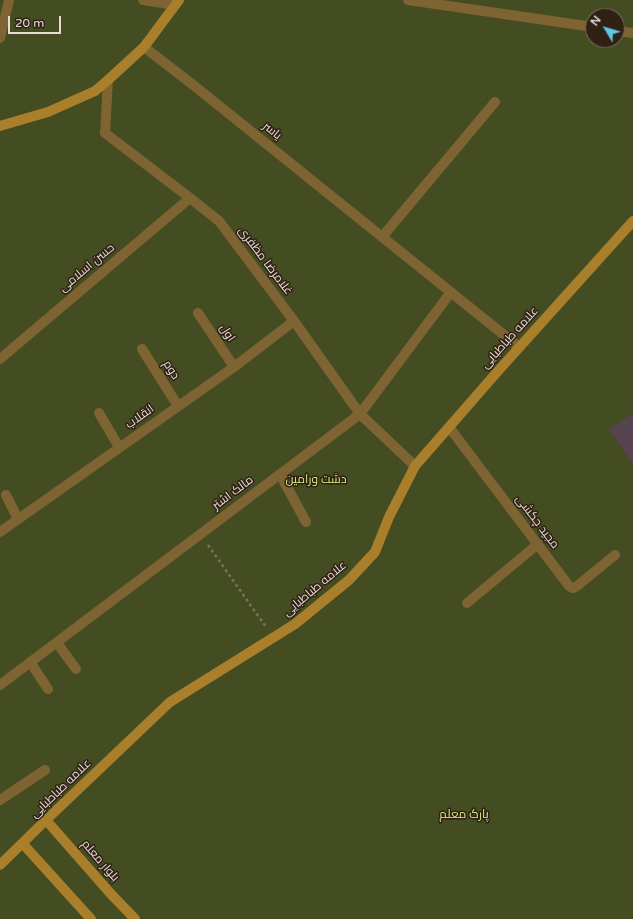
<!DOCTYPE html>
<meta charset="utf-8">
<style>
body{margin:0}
#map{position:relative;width:633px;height:919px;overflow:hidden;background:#3b2a1e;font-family:"Varela Round",sans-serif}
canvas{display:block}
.north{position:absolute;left:585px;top:8px;width:40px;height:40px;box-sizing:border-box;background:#302115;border:1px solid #796c61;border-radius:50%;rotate:308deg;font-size:11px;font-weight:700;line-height:16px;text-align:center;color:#e7dcd4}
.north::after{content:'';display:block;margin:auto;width:14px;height:18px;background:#5ac8e6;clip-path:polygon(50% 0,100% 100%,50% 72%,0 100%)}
.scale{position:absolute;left:8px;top:16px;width:53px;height:18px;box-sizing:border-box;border:2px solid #e7dcd4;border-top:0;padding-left:5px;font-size:12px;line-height:14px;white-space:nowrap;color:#e7dcd4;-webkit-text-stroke:3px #302115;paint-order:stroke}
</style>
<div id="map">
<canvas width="633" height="919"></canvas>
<div class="north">N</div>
<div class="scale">20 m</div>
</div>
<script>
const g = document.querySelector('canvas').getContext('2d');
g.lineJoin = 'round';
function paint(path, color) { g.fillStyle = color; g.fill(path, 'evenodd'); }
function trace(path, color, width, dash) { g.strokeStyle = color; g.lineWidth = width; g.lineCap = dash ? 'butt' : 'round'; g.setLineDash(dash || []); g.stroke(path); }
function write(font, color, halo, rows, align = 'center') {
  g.font = font + ' "Varela Round",Cairo,sans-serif'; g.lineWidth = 3; g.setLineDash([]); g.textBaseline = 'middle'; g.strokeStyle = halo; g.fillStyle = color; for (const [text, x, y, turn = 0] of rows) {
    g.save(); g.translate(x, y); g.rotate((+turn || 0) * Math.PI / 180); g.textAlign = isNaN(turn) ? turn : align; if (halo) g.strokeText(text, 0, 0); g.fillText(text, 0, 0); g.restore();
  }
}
const green = new Path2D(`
 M0,0H633V919H0ZM593,16H617V40H593Z`);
const building = new Path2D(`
 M633,413V464L609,429Z`);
const path = new Path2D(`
 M208,545L266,627`);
const street = new Path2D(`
 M143,0L175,5
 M408,0L593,27
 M617,31L633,33
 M0,38L9,0
 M144,47L192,84L519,347
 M108,80L105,133L190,198L219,221L294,321L360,414L415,466
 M382,237L495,102
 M198,313L234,367
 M142,349L178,406
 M0,359L190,198
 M99,413L119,447
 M449,427L569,586L573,588L577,586L615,555
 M280,474L306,522
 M6,495L18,519
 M0,532L234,367L294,321
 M467,603L538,544
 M57,643L76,669
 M30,662L48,689
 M0,685L360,414L451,292
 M0,800L45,770`);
const secondary = new Path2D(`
 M0,126L48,112L95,91L108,80L144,47L179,0
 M46,820L110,893L135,919
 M23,844L91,919
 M0,865L46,820L170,702L295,624L349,580L375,552L389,517L415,466L498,371L633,221`);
const streetNames = [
 ["یاسر",272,131,39],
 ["غلامرضا مظفری",265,261,53],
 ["حسن اسلامی",87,268,-40],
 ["اول",227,333,57],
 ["علامه طباطبایی",510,338,-48],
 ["دوم",171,370,57],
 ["انقلاب",140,417,-35],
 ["مالک اشتر",233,493,-37],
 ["مجید چکشی",537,522,53],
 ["علامه طباطبایی",315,589,-40],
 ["علامه طباطبایی",61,789,-44],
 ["بلوار معلم",100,861,49]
];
const parkNames = [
 ["دشت ورامین",316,480],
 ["پارک معلم",464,815]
];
paint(green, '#444c21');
paint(building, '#55434f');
trace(path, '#7c6d62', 2.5, [3, 3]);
trace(street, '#7e6333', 10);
trace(secondary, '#aa7f2c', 10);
write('12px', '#e7dcd4', '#302115', streetNames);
write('12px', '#d9ec82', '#302115', parkNames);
</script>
